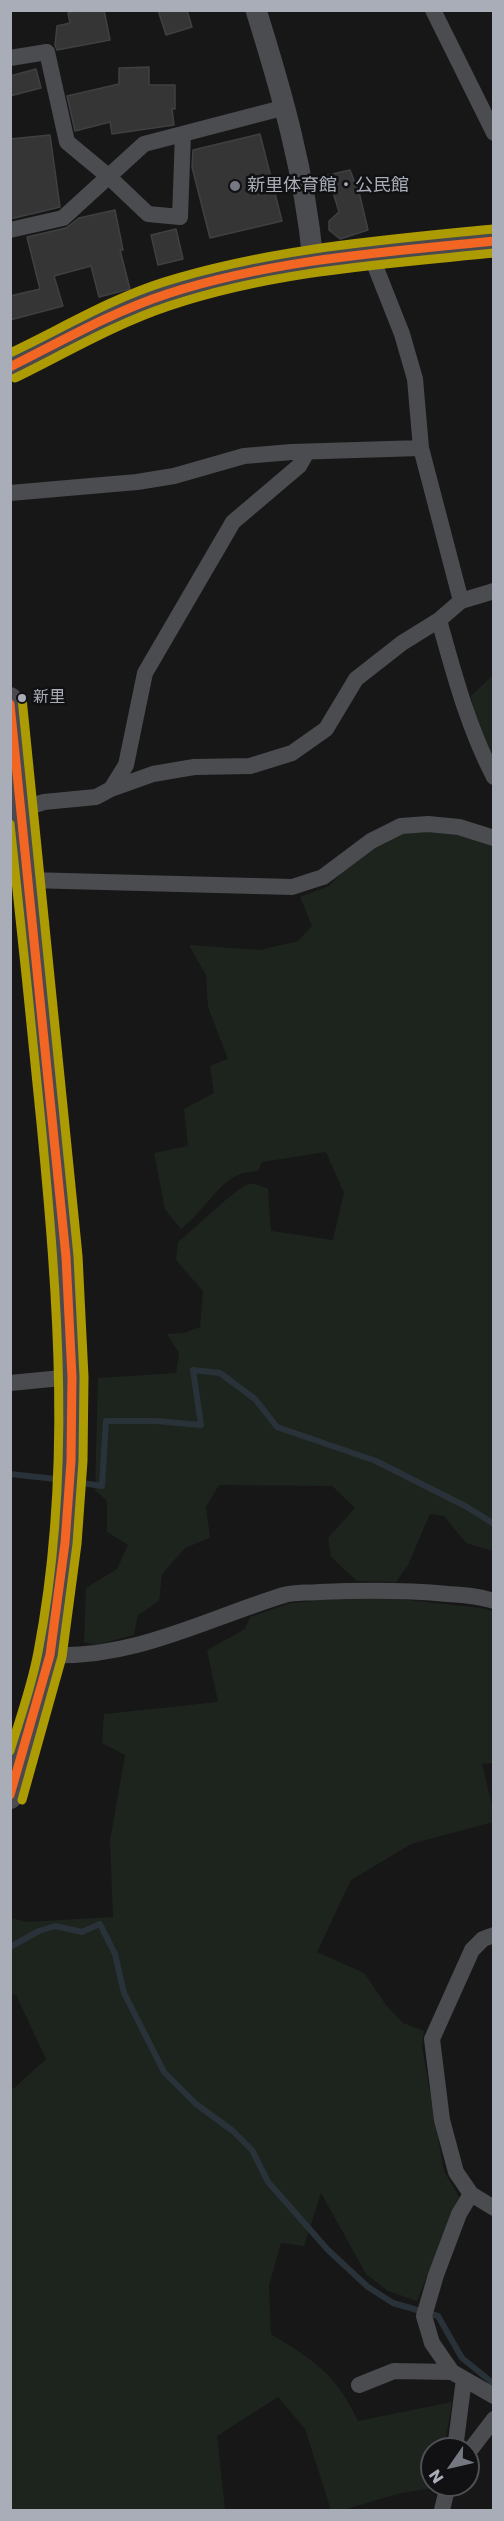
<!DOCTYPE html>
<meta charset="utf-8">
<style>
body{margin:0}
#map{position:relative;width:504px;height:2521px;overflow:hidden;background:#171717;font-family:Poppins,sans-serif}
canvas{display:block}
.frame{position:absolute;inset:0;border:12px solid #a8adb8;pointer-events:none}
.north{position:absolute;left:420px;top:2437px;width:60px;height:60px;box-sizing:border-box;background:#111113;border:2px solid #4d4f55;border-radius:50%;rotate:236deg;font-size:16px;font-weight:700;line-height:24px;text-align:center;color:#a8adb8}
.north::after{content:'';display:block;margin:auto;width:21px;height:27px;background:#757880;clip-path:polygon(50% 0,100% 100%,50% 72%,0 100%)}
</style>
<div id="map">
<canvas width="504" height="2521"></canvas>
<div class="frame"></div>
<div class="north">N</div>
</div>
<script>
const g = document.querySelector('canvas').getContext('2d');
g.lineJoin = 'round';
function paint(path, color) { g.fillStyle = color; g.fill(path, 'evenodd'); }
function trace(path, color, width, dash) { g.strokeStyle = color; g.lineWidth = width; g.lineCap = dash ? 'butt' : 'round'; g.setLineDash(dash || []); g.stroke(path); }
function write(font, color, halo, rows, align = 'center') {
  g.font = font + ' Poppins,"Noto Sans JP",sans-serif'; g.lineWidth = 5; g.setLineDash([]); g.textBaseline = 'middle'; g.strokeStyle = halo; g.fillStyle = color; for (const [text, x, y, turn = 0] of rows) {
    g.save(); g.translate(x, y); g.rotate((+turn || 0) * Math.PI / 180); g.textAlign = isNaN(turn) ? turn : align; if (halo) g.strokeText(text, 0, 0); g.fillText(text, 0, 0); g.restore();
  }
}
const green = new Path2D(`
 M493,675V764L478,731L471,696Z
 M434,830L493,842V1551L466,1543L444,1516L430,1514L408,1565L396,1582L357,1581L331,1557L328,1538L355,1508L332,1486L219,1485L206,1507L210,1538L185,1548L162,1574L159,1601L138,1615L134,1635L95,1645L84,1642L86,1588L117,1569L128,1545L107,1532V1501L95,1490L98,1378L176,1373L179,1353L167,1334L184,1333L200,1327L203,1291L176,1260L178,1242C193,1231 237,1186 250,1184C255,1183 263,1187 268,1189L271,1231L333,1240L344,1193L326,1152L262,1162L258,1171C253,1172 245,1172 240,1174C219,1182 200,1215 181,1229L165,1209L154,1153L188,1146L184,1109L214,1093L210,1066L228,1059L208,1007L206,975L189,945L260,950L298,941L312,926L300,897L329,886L353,860L398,834Z
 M370,1596L481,1608L493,1611V1763L482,1764L493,1809V1822L411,1844L351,1880L317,1952L364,1973L386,2005L403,2023L424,2031L422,2047L444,2171L459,2197L417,2301L388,2291L366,2274L321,2193L304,2246L281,2243L269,2285L271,2334C315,2361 336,2374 358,2421L452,2402L444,2449H432V2485H440V2487L401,2493L343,2510H331L305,2429L278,2397L217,2436L225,2510H11L10,2086L13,2089L46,2059L16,1995L11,1994V1918L27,1922L113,1917L110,1840L125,1755L102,1743L104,1714L218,1702L207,1650L245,1629L250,1617L291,1603Z`);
const stream = new Path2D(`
 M10,1474L65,1480
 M75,1482L102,1486L106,1421H156L201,1425L193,1370L220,1373L255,1399L277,1427L376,1461L467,1507L494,1524
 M10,1947L39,1931L55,1926L82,1932L100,1924L115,1954L124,1993L164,2072L196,2104L233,2131L252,2150L268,2182L328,2250L368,2287L393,2303L438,2316L462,2358L494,2384`);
const building = new Path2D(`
 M80,10H104L110,40L57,50L55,45L57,26L70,23L68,13Z
 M158,10H187L192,27L166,35Z
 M149,67V85H175V109H172L174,125L112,134L110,122L75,131L67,96L119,84V68Z
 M36,69L41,88L10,96V76Z
 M260,134L282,221L210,238L192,167L193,150Z
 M50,135L60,207L10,219V139Z
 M350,170L360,196L368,230L340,239L329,230V221L339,212L328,175Z
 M115,210L123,250H120L130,289L99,297L91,266L54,276L63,306L10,320V296L40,289L27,237L66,228L79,218Z
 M176,229L183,259L158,265L151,235Z`);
const minor = new Path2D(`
 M433,10L494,133
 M10,58L47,52L67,142L108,176L148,214L180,217L183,134
 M10,230L63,218L144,144L286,107
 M421,448L461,601
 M10,493L137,482L174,476L244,456L292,452L421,448L415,379L402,334L370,253
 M439,620C454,674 468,727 494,777
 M111,789L153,774L194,767L250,766L292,753L326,729L356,679L402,643L439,620L461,601L494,591
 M12,812L44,802L96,797L111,789L126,765L145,673L233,522L299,466L307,452
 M28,880L292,887L323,877L371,841L401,826L428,824L459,827L494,838
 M10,1383L72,1377
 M50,1655C134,1659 206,1619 284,1595C295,1592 309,1593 320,1592C363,1590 406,1590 448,1594C464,1595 479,1596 494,1601
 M494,1935L483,1939L472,1950L432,2039L442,2120L456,2172L471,2194L494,2208
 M471,2194L459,2214L436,2275L424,2316L432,2343L452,2372L494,2396
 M359,2385L394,2371L452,2372
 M455,2449L464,2379
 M468,2453L494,2419
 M442,2510L448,2485`);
const tertiary = new Path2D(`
 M256,10C282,93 305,174 313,261`);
const secondary = new Path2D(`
 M10,367C62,342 112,312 167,294C274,260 383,252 494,241
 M10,699L66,1257L72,1377L71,1461L65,1543L50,1655L10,1797`);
const bus1 = new Path2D(`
 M10,367C62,341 112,312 167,294C272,260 384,252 494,241
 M10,704L66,1257L72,1377L71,1461L65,1543L50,1655L10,1795`);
const bus2 = new Path2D(`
 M15,378C66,353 115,324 169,306C273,271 385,264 494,253
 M10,824C21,924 31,1023 41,1123C58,1299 72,1476 38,1652C32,1685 20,1718 10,1751`);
const bus3 = new Path2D(`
 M10,353C61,329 110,299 164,282C270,249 382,240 493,229
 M22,1800L62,1657L77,1544L83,1461L84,1377L78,1256L22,698`);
const markers = [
 [235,186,6,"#757880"],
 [22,698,5,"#a8adb8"]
];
const busNames = [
 ["新里",33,698]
];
const poiNames = [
 ["新里体育館・公民館",247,186]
];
paint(green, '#1d241e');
trace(stream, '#2a3239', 6);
paint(building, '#353536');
trace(building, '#3f4043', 1.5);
trace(minor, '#4b4c50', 16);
trace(tertiary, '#4b4c50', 21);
trace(secondary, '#4a4a4e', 24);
trace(bus1, '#f26522', 9);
trace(bus2, '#ad9b03', 9);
trace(bus3, '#ad9b03', 9);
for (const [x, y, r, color] of markers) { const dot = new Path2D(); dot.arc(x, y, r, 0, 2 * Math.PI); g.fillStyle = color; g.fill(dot); trace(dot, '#111113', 2); }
write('16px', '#a8adb8', '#111113', busNames, 'left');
write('18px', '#a8adb8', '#111113', poiNames, 'left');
</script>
